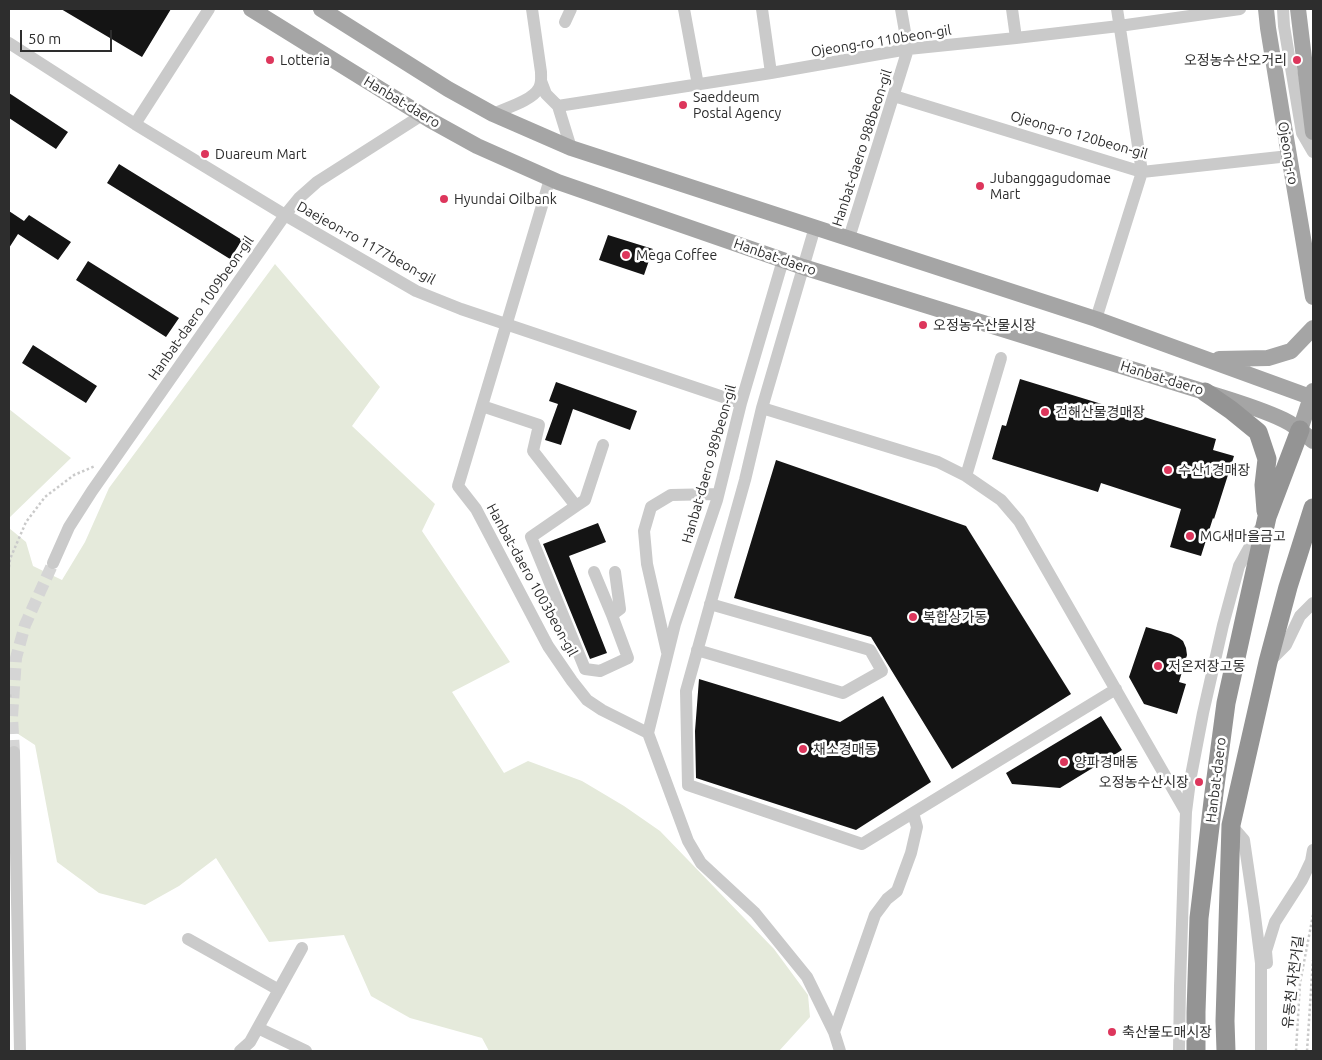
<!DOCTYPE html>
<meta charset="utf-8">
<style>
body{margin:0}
#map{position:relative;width:1322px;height:1060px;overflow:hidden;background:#fff;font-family:Ubuntu,sans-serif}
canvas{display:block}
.frame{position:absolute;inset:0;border:10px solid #2d2d2d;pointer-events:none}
.scale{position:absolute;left:20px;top:30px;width:92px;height:22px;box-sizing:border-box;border:2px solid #2d2d2d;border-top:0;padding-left:6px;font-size:15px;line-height:18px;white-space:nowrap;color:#2d2d2d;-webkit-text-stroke:4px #fff;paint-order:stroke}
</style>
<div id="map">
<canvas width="1322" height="1060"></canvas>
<div class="frame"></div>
<div class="scale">50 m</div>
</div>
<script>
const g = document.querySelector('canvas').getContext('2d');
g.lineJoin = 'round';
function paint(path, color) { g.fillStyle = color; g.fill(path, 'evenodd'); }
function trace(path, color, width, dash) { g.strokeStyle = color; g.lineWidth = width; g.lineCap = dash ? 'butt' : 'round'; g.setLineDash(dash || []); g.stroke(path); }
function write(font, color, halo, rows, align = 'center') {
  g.font = font + ' Ubuntu,"Noto Sans KR",sans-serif'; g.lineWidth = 5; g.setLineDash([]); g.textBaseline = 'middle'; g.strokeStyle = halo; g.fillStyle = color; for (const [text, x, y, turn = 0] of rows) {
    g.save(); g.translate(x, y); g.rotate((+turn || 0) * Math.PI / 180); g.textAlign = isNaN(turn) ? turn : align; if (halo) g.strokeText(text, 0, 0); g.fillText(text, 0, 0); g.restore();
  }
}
const green = new Path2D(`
 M275,264L380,387L352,426L435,504L422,531L510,662L452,692L504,773L528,761L582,781L624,806L660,831L774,949L808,995L810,1017L779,1051H489L482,1038L410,1018L371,996L344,935L269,942L216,858L179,886L145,905L99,893L57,862L35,745L9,728V528L26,542L33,566L62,580L85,542L109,488Z
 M9,409L71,458L9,518Z`);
const building = new Path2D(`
 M61,9H171L142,57Z
 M9,93L68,132L56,149L9,118Z
 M119,164L242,240L230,259L107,183Z
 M9,211L24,221L29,215L71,242L58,260L18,234L9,248Z
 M608,235L653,249L644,275L599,260Z
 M88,261L179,318L166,337L76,280Z
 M33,345L97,386L86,403L22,363Z
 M1020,379L1216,439L1213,450L1234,456L1214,519L1213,518L1201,556L1170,547L1181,509L1101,483L1098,492L992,459L1002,425L1006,426Z
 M556,382L637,411L630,430L573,409L561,445L545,440L558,404L549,401Z
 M776,460L966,526L1071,694L952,769L871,637L734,598Z
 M598,523L606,542L569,556L607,653L590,659L543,544Z
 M1146,627L1171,634L1179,638L1183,641L1186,648L1187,655L1179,682L1186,684L1177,714L1144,704L1129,677Z
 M699,679L840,722L883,696L931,782L856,830L696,778L695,731Z
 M1101,716L1122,750L1060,788L1012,784L1006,773Z`);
const minorTunnel = new Path2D(`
 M14,752L12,717L16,658L25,625L53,563`);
const path = new Path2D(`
 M9,567L10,559L26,522L45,497L74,475L95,466
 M9,696L14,695
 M1296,1051L1300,983L1313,915
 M1307,1051L1313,960`);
const minor = new Path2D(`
 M684,9L698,85
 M762,9L771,73
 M1012,9L1016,38
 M1283,9L1284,26L1302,133L1313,152
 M565,22L571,9
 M9,43L135,124L285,215L416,291L461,309L741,403
 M541,81L546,94L558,106L771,73L908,49L1016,38L1119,26L1240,9
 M894,96L1142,172L1289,156
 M558,106L571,148
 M493,114C506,108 532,101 539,88C542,83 541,77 541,72L532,9
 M135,124L209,9
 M550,179L458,486L476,509L548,646L572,681L587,700L602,710L648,733L688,841L701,863L755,913L807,977L834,1032L840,1051
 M815,227L762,408L938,462L966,476L1001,500L1019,521L1186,812
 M849,238L908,49L901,9
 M1096,319L1142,172L1117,9
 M482,406L539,425L533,451L576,506L531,537L585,669L600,671L628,658L612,615L620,609L615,572
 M762,408L745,480L686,691L688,785L862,844L1116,689
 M966,476L1001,358
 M576,506L585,500L603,445
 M53,563L69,527L92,491L285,215L299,198L317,182L422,115
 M594,572L612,615
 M697,650L843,693L882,671L870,650L710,604
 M667,652L647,564L644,531L651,507L671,495L718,494
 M1270,661L1286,645L1300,616L1313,603
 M648,733L675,624L717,500L741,403L783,260
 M14,752L20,1051
 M1231,825L1244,840L1254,908L1261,963V1051
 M188,939L279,990
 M1267,963L1266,951L1275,922L1302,880L1311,861L1313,850
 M258,1028L306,1051
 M834,1032L875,915L887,899L897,891L911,853L917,827L913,813
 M240,1051L250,1042L302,948
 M1179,1051L1180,986L1184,862L1186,812L1190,781L1203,713L1223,625L1239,566L1259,530`);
const major = new Path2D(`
 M251,9L430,120L477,146L558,182L803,267L1205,392C1231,400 1259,408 1284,420C1295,425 1304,433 1313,441
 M321,9L448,89L493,114L571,148L1096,319L1313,398
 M1266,9L1268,28L1284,126L1313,297
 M1298,9L1313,132
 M1219,359L1268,358L1291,351L1313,328
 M1300,430L1313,391`);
const highway = new Path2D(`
 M1205,392L1231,410L1258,432L1267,459L1264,485L1266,511
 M1196,1051V1012L1199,918L1214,793L1226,703L1267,517L1300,430
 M1226,1051L1225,1021L1231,825L1268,662L1288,587L1313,508`);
const markers = [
 [270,60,5,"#dd365c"],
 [1297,60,5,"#dd365c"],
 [683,105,5,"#dd365c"],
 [205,154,5,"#dd365c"],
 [980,186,5,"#dd365c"],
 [444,199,5,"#dd365c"],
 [626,255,5,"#dd365c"],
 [923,325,5,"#dd365c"],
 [1045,412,5,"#dd365c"],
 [1168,470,5,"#dd365c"],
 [1190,536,5,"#dd365c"],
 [913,617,5,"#dd365c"],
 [1158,666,5,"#dd365c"],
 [803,749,5,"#dd365c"],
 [1064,762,5,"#dd365c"],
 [1199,782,5,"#dd365c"],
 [1112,1032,5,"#dd365c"]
];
const streetNames = [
 ["Ojeong-ro 110beon-gil",881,41,-9],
 ["Hanbat-daero",402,102,31],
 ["Ojeong-ro 120beon-gil",1079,135,16],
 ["Hanbat-daero 988beon-gil",862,148,-72],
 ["Ojeong-ro",1288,153,80],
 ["Daejeon-ro 1177beon-gil",366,243,29],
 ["Hanbat-daero",775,257,19],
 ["Hanbat-daero 1009beon-gil",201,308,-55],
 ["Hanbat-daero",1162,378,17],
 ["Hanbat-daero 989beon-gil",709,464,-74],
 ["Hanbat-daero 1003beon-gil",532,580,61],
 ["Hanbat-daero",1216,780,-83],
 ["유동천 자전거길",1293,982,-83]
];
const poiNames = [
 ["Lotteria",280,60],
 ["오정농수산오거리",1287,60,"right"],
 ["Saeddeum",693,97],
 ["Postal Agency",693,113],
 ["Duareum Mart",215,154],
 ["Jubanggagudomae",990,178],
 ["Mart",990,194],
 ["Hyundai Oilbank",454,199],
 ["Mega Coffee",636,255],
 ["오정농수산물시장",933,325],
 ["건해산물경매장",1055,412],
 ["수산1경매장",1178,470],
 ["MG새마을금고",1200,536],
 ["복합상가동",923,617],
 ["저온저장고동",1168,666],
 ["채소경매동",813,749],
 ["양파경매동",1074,762],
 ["오정농수산시장",1189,782,"right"],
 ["축산물도매시장",1122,1032]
];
paint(green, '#e5eadb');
paint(building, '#141414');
trace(minorTunnel, '#d5d5d5', 12, [12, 6]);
trace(path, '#cacaca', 2.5, [2.5, 2.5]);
trace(minor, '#cacaca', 12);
trace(major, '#a5a5a5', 16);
trace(highway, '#949494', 19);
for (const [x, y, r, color] of markers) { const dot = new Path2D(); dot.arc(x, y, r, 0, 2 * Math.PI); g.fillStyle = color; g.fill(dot); trace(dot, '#fff', 2); }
write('14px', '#2d2d2d', '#fff', streetNames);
write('14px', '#2d2d2d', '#fff', poiNames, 'left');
</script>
